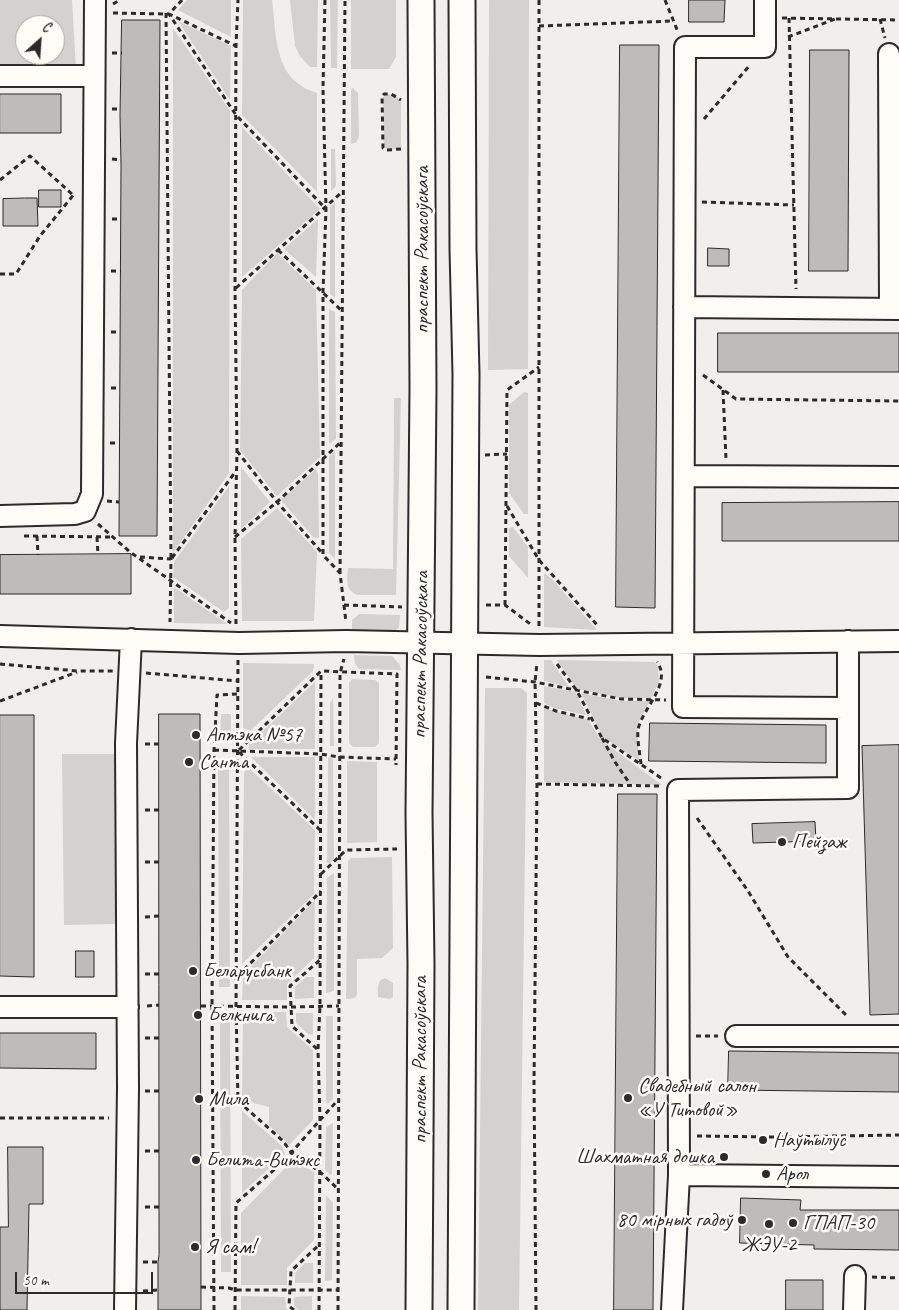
<!DOCTYPE html>
<meta charset="utf-8">
<style>
body{margin:0}
#map{position:relative;width:899px;height:1310px;overflow:hidden;background:#f0efeb;font-family:Caveat,sans-serif}
canvas{display:block}
.north{position:absolute;left:15px;top:15px;width:50px;height:50px;box-sizing:border-box;background:#fdfcf7;border:1px solid #a9a8a5;border-radius:50%;rotate:26deg;font-size:14px;font-weight:700;line-height:20px;text-align:center;color:#2b2b2b}
.north::after{content:'';display:block;margin:auto;width:18px;height:22px;background:#2b2b2b;clip-path:polygon(50% 0,100% 100%,50% 72%,0 100%)}
.scale{position:absolute;left:15px;top:1272px;width:138px;height:22px;box-sizing:border-box;border:2px solid #2b2b2b;border-top:0;padding-left:6px;font-size:15px;line-height:18px;white-space:nowrap;color:#2b2b2b;-webkit-text-stroke:4px #fdfcf7;paint-order:stroke}
</style>
<div id="map">
<canvas width="899" height="1310"></canvas>
<div class="north">С</div>
<div class="scale">50 m</div>
</div>
<script>
const g = document.querySelector('canvas').getContext('2d');
g.lineJoin = 'round';
function paint(path, color) { g.fillStyle = color; g.fill(path, 'evenodd'); }
function trace(path, color, width, dash) { g.strokeStyle = color; g.lineWidth = width; g.lineCap = dash ? 'butt' : 'round'; g.setLineDash(dash || []); g.stroke(path); }
function write(font, color, halo, rows, align = 'center') {
  g.font = font + ' Caveat,sans-serif'; g.lineWidth = 5; g.setLineDash([]); g.textBaseline = 'middle'; g.strokeStyle = halo; g.fillStyle = color; for (const [text, x, y, turn = 0] of rows) {
    g.save(); g.translate(x, y); g.rotate((+turn || 0) * Math.PI / 180); g.textAlign = isNaN(turn) ? turn : align; if (halo) g.strokeText(text, 0, 0); g.fillText(text, 0, 0); g.restore();
  }
}
const green = new Path2D(`
 M0,0H72L76,69H0ZM25,25H55V55H25Z
 M187,0H231V37L178,10Z
 M243,0H272C277,38 273,79 317,93V192L242,115Z
 M290,0H318L317,67H310L300,56L295,46Z
 M330,0H338L337,68H331Z
 M351,0H396V57L389,69H351Z
 M489,0H529L528,369L488,370Z
 M178,21L231,46L230,100Z
 M173,28L230,111L229,473L173,553Z
 M353,88L358,93L359,135L357,142L351,144V89Z
 M387,94L396,96L401,102V147C397,150 388,150 384,147L383,97Z
 M242,127L320,209L242,277Z
 M331,149H335L336,186L331,191Z
 M335,202V298L330,294V207Z
 M318,219L316,277L284,249Z
 M277,253L316,290L320,457L277,496L240,450L242,290Z
 M329,309L335,312L336,439L329,444Z
 M524,392L528,393V514H524L509,493V405Z
 M394,398H401L396,595H357C345,590 347,579 348,568L393,569Z
 M335,450V559L329,553V457Z
 M241,467L270,502L241,529Z
 M316,469L318,474L319,538H314L281,500Z
 M229,486V608L224,612L173,577L174,562Z
 M277,508L317,552L314,621H242L241,539Z
 M513,527L528,547V578L509,556V528Z
 M544,573L551,578L597,630L544,627Z
 M174,587L227,624L174,623Z
 M359,614L400,615L399,627L392,634L352,635V620Z
 M354,655L392,656L400,665L401,670L359,669L355,664Z
 M544,660H551L569,687L544,681Z
 M557,660L654,662L658,666L659,682L651,698H622L577,689Z
 M243,663L314,664L313,671L250,731L243,728Z
 M352,679L375,680L379,683V743L375,747H353L349,743V683Z
 M315,682V749H249V744Z
 M544,686L576,692L586,715L554,708L544,703Z
 M485,688H521L527,693L519,1310H478Z
 M581,693L621,701H650L637,725L639,761L603,737Z
 M333,698L334,746H330V703Z
 M544,708L588,720L601,740L662,785L544,782Z
 M221,714H231V740H220Z
 M62,754H115L117,924L64,925Z
 M251,757H315V820Z
 M328,757L333,758L334,859L330,863H327Z
 M347,761L377,762V842L347,843Z
 M218,762H229L230,987H219Z
 M249,768L315,830L314,894L242,964L244,772Z
 M392,857L393,948L382,958L357,959V995L355,998L346,999L348,861L351,858Z
 M334,873V991L326,993L327,878Z
 M315,900L314,958L287,984V1000H242L243,975Z
 M306,977H314V998L295,999V987Z
 M385,978L393,983V997L390,999L378,997C378,989 376,981 385,978Z
 M243,1012H286L287,1027L313,1050V1120L289,1145L269,1125V1107L242,1100Z
 M296,1013H313V1035L308,1034L296,1023Z
 M326,1016H333V1099L329,1103H326Z
 M220,1022H230L231,1272H221Z
 M242,1111L282,1146L285,1154L242,1193Z
 M333,1123L332,1174L330,1175L325,1170L326,1127Z
 M293,1160L314,1172V1240L287,1268V1285H241V1213Z
 M326,1195L333,1203L332,1280L325,1281Z
 M305,1263H313V1283H295V1273Z
 M241,1296L285,1297L286,1308L288,1310H241Z
 M312,1296V1310H299L294,1306V1297Z`);
const building = new Path2D(`
 M689,0H725L724,22H689Z
 M122,20H160L157,536H119L121,164L120,116Z
 M620,45H659L655,608L616,607Z
 M810,50H849L848,271H809Z
 M0,94H61V133H0Z
 M39,190H61V207H39Z
 M25,198H37L38,226H3V199Z
 M708,248L729,249V266H708Z
 M718,333H899V372H718Z
 M899,502V541H722V503Z
 M131,554V594H0V555Z
 M159,714H200L201,1310H158V1262L159,1255Z
 M0,715H34V977L0,976Z
 M650,723L826,725V763L649,761Z
 M899,745V1014L870,1015L862,746Z
 M618,794H657L653,1310H614Z
 M815,822L816,841L753,843L752,824Z
 M76,951H94V977H76Z
 M0,1033H96V1069L0,1068Z
 M729,1051L899,1053V1092L728,1090Z
 M8,1147H43V1204H29L27,1310H0V1227H8Z
 M741,1198L801,1200L800,1210H899V1250L814,1249V1245L740,1243Z
 M786,1280H823V1310H786Z`);
const path = new Path2D(`
 M182,0L169,14L236,46
 M325,0L323,88L326,209L323,292V555L340,573L346,622
 M539,0V627
 M665,0L678,32
 M113,4L120,0
 M113,13L169,14L236,115L325,208
 M166,13L171,559
 M782,18L899,20
 M789,18L796,289
 M880,19L885,38
 M539,26L673,21
 M788,37L835,19
 M112,53H122
 M112,109H121
 M704,119L750,65
 M401,149L387,150L383,148L382,96L384,94H391L401,100
 M112,159L121,160
 M0,180L30,156L73,195
 M702,202L794,205
 M112,219H121
 M278,250L341,310
 M111,271H121
 M0,274H16L40,236L75,193
 M236,288L342,192
 M111,332H120
 M703,375L736,399L899,401
 M111,388H120
 M723,390L726,459
 M110,443H120
 M237,451L277,502L323,554
 M485,455L507,454
 M107,501L119,502
 M507,506L539,560L598,626
 M98,524L130,552L231,623
 M24,536L113,537
 M37,536L38,555
 M97,537L98,555
 M235,537L277,502L342,441
 M140,557L171,559L170,622
 M172,558L236,471
 M340,573L345,0
 M344,605L402,607
 M486,605H505L533,626
 M505,605L507,390L539,367
 M236,624L235,538L237,451L235,289L236,46L238,0
 M238,660L236,1006L238,1101L283,1141L291,1152L319,1171L338,1189
 M0,664L78,671H113
 M557,664L577,691L602,738L664,780
 M146,673L238,681
 M486,677L535,682L621,699L666,700
 M0,701L77,672
 M536,703L556,711L590,719
 M602,738L615,762L630,784
 M145,744H159
 M214,750L321,754L339,757L396,759
 M239,750L321,671L397,674L396,765
 M239,752L320,830
 M641,764C640,754 637,740 638,730C641,710 673,683 657,662
 M537,784L661,786
 M145,810H159
 M697,818L748,891L788,957L848,1017
 M145,862H159
 M321,874L346,850L397,849
 M145,917L159,916
 M145,974H159
 M238,976L321,891
 M147,1006L159,1005
 M201,1006L291,1007L339,1006
 M696,1036H718
 M145,1038H159
 M317,1049L292,1026L290,986L320,960
 M145,1091H159
 M0,1118H109
 M697,1136L775,1137L899,1135
 M145,1151H159
 M145,1207H159
 M143,1262H158
 M872,1277L899,1278
 M201,1287L229,1288L235,1290H338
 M143,1291L158,1290
 M214,1310L212,1006L214,750L217,695L238,694
 M235,1310L236,1203L283,1162L337,1101
 M294,1310L289,1306L291,1271L319,1245
 M319,1310L320,1120L318,1050L320,1006L321,671
 M338,1310L340,673L344,659
 M536,1310L534,1083L537,784L535,682L537,663`);
const minor = new Path2D(`
 M765,0V47H685L683,707L848,708
 M889,54L890,309
 M0,76H94
 M684,307L899,309
 M684,476L899,477
 M0,516L75,514L85,511L92,494L95,0
 M0,636L239,643L346,641L539,645L899,641
 M0,1007H128
 M736,1036H899
 M679,1175L899,1177
 M125,1310L128,1088L126,743L131,639
 M672,1310L679,1175L678,790L848,788V641
 M854,1310L855,1276`);
const major = new Path2D(`
 M419,1310L421,964L419,813L423,389L421,0
 M461,1310L466,374L463,249L462,0`);
const markers = [
 [196,735,5,"#2b2b2b"],
 [189,762,5,"#2b2b2b"],
 [782,842,5,"#2b2b2b"],
 [193,971,5,"#2b2b2b"],
 [198,1015,5,"#2b2b2b"],
 [628,1098,5,"#2b2b2b"],
 [199,1099,5,"#2b2b2b"],
 [763,1140,5,"#2b2b2b"],
 [724,1157,5,"#2b2b2b"],
 [196,1160,5,"#2b2b2b"],
 [766,1174,5,"#2b2b2b"],
 [742,1220,5,"#2b2b2b"],
 [793,1223,5,"#2b2b2b"],
 [769,1224,5,"#2b2b2b"],
 [195,1247,5,"#2b2b2b"]
];
const streetNames = [
 ["праспект Ракасоўскага",422,250,-90],
 ["праспект Ракасоўскага",421,655,-89],
 ["праспект Ракасоўскага",420,1060,-90]
];
const poiNames = [
 ["Аптэка №57",206,735],
 ["Санта",199,762],
 ["Пейзаж",792,842],
 ["Беларусбанк",203,971],
 ["Белкнига",208,1015],
 ["Свадебный салон",638,1086],
 ["«У Титовой»",638,1110],
 ["Мила",209,1099],
 ["Наўтылус",773,1140],
 ["Шахматная дошка",714,1157,"right"],
 ["Белита-Витэкс",206,1160],
 ["Арол",776,1174],
 ["80 мірных гадоў",732,1220,"right"],
 ["ГПАП-30",803,1223],
 ["ЖЭУ-2",769,1245,"center"],
 ["Я сам!",205,1247]
];
paint(green, '#d3d2cf');
paint(building, '#bdbcb8');
trace(building, '#2b2b2b', 1);
trace(minor, '#2b2b2b', 24);
trace(major, '#2b2b2b', 29);
trace(path, '#2b2b2b', 3, [5, 4]);
trace(minor, '#fdfcf7', 20);
trace(major, '#fdfcf7', 25);
for (const [x, y, r, color] of markers) { const dot = new Path2D(); dot.arc(x, y, r, 0, 2 * Math.PI); g.fillStyle = color; g.fill(dot); trace(dot, '#fdfcf7', 2); }
write('21px', '#2b2b2b', '#fdfcf7', streetNames);
write('21px', '#2b2b2b', '#fdfcf7', poiNames, 'left');
</script>
